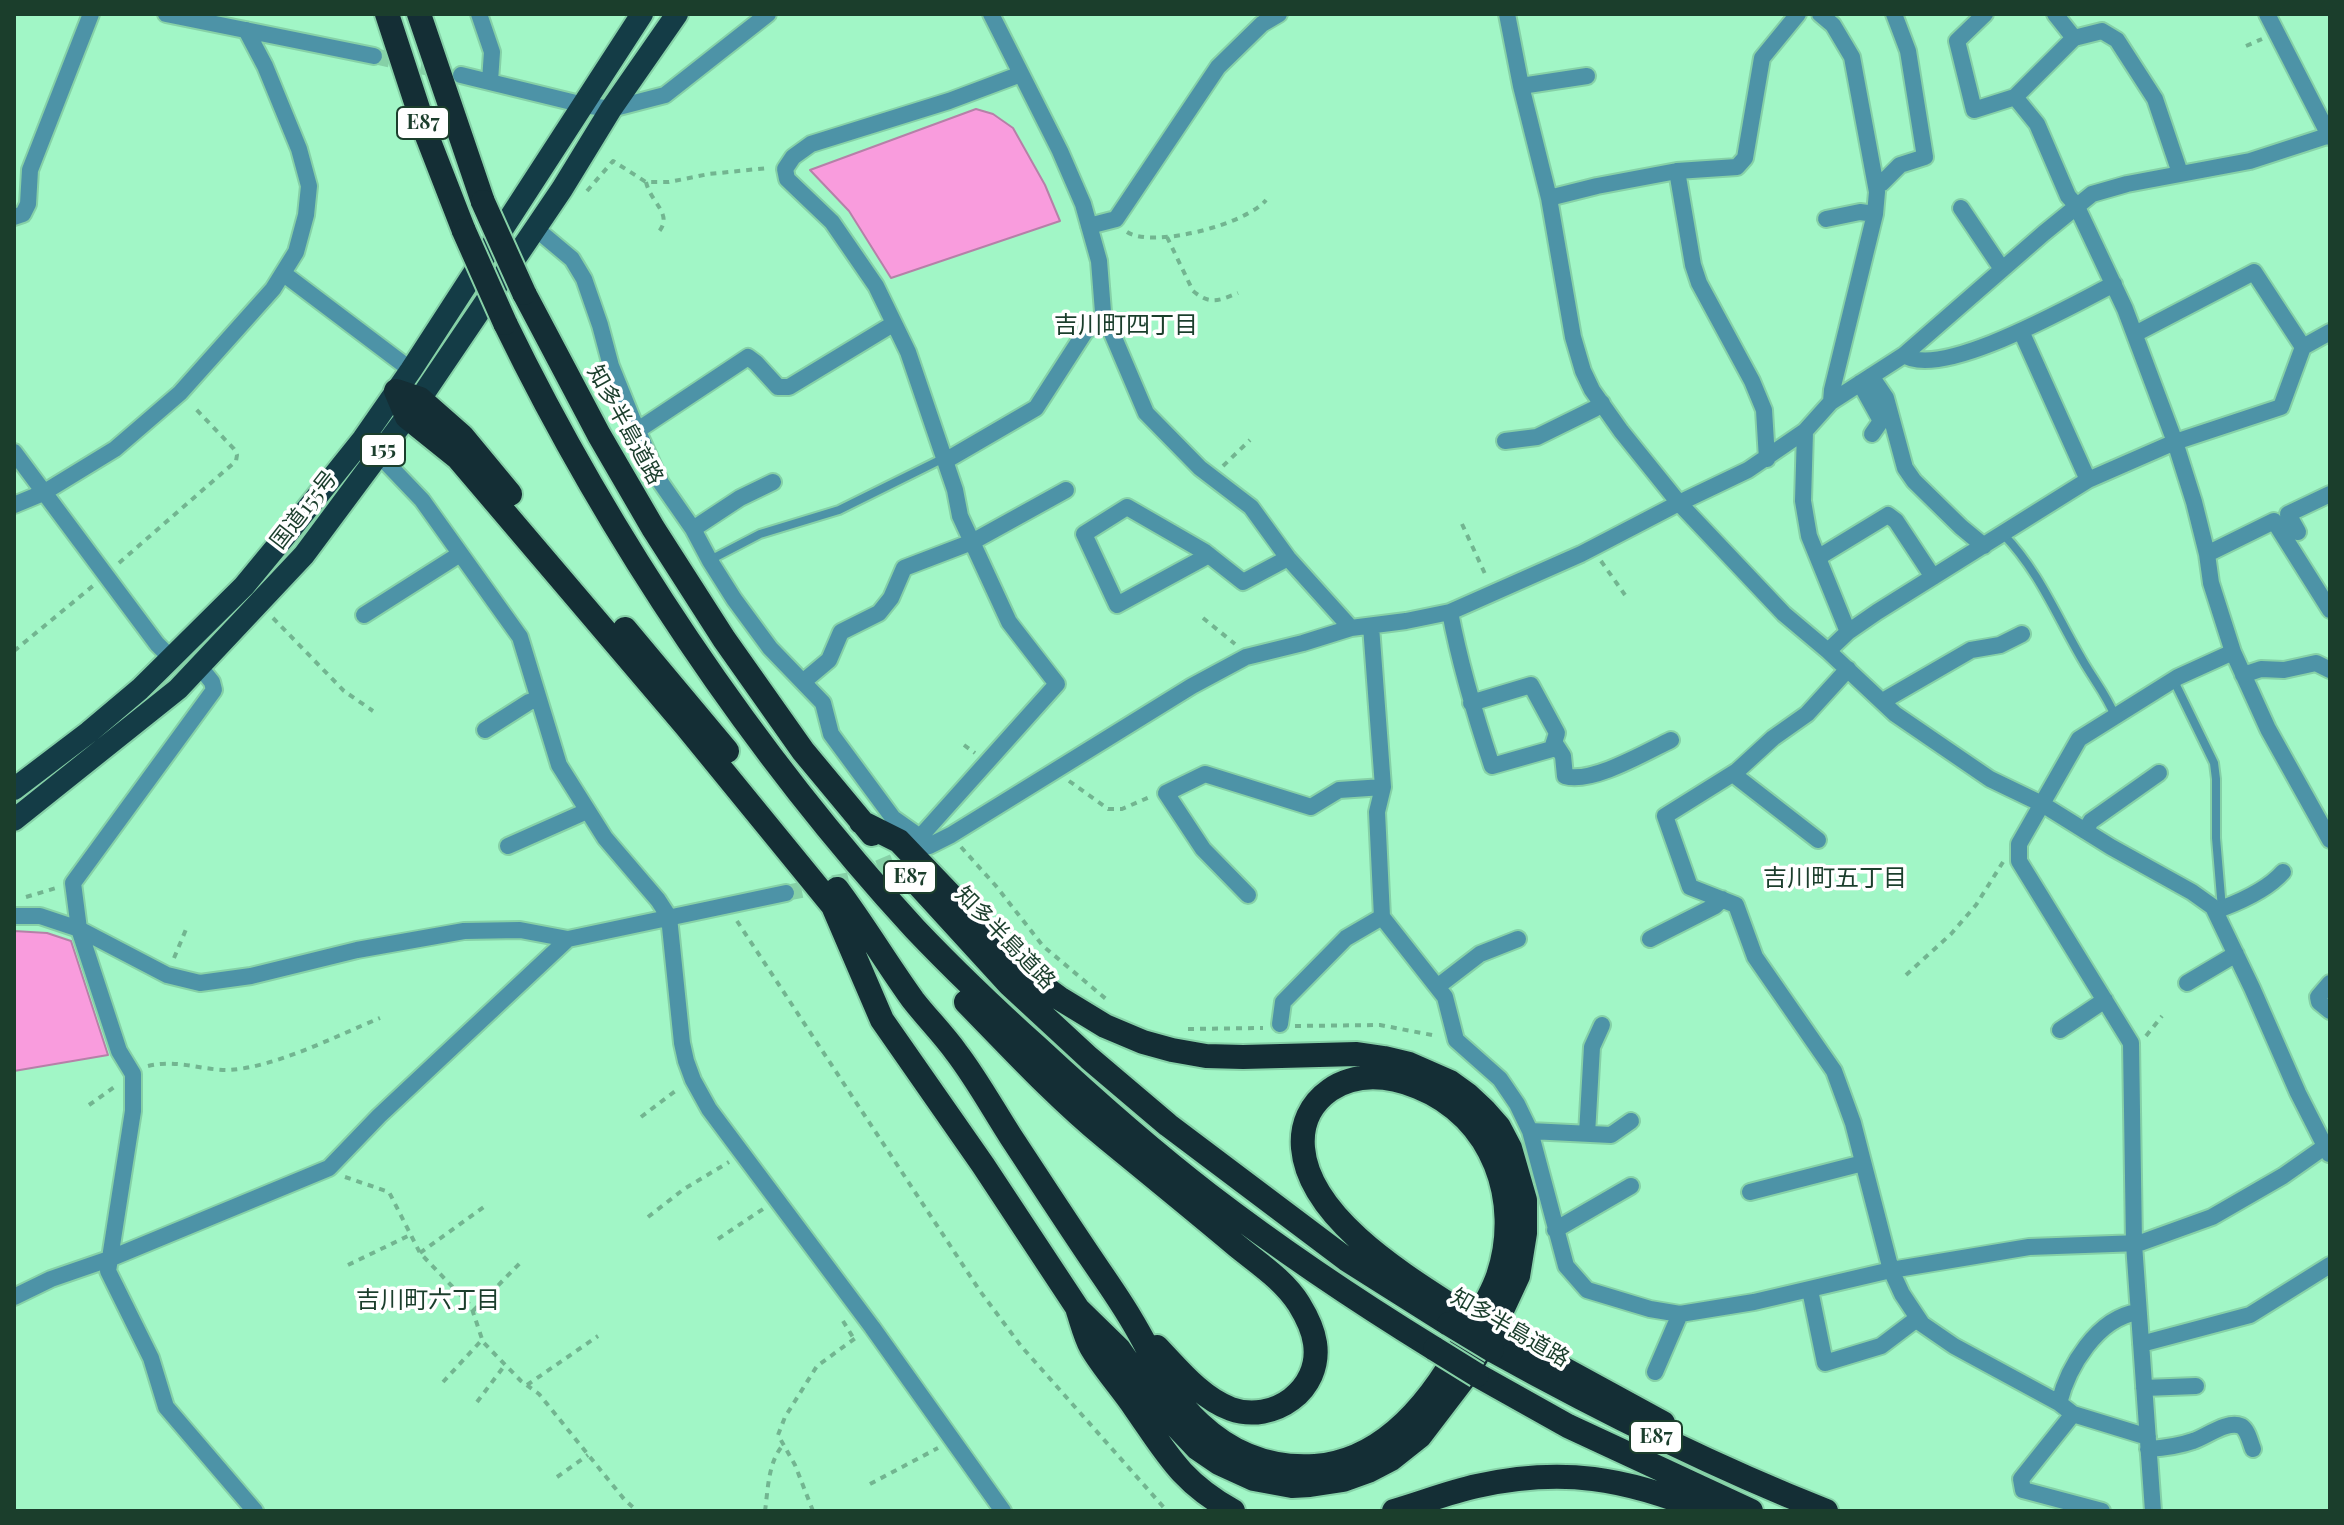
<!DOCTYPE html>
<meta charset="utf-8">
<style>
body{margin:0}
#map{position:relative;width:2344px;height:1525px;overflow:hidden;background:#a1f6c6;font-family:"Playfair Display",serif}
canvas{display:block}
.frame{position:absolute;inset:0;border:16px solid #1b3e2c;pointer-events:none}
</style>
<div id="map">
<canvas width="2344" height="1525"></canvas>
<div class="frame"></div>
</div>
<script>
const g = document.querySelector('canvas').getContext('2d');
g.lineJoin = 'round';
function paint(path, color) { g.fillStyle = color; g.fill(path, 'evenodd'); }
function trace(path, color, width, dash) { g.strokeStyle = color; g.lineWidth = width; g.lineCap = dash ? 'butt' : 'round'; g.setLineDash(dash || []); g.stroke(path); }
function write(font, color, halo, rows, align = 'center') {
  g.font = font + ' "Playfair Display","Noto Sans JP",serif'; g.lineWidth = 7; g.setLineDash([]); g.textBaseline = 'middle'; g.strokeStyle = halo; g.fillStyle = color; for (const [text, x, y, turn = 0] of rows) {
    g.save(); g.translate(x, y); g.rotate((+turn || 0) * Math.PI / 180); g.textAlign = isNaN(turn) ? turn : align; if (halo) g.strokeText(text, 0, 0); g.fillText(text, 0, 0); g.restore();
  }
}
const water = new Path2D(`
 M976,109L993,114L1013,128L1045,185L1060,221L891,278L849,211L810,170Z
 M14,931L47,933L71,941L108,1055L14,1071Z`);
const minorTunnel = new Path2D(`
 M374,56L444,71
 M786,893L850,880L917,852`);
const path = new Path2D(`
 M2246,46L2262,39
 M646,182C651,204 676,215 656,235
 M587,191L613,161L646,182H669L709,174L768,168
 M1127,232C1153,249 1247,224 1266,200
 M1167,237L1193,291C1210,305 1218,301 1238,293
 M1223,466L1250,440
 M1462,524L1486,576
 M1601,561L1625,595
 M119,563L236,461L237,455L234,449L193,406
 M273,618L344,691L373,711
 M1203,618L1235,644
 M14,651L94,585
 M964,745L975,753
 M1069,781L1108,809H1122L1152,796
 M961,847L996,886L1043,946L1106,999
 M26,897L56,888
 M737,921L980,1291L1021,1346L1167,1511
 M174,958L187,927
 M1906,975L1951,934L1976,905L2003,862
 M1295,1026L1380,1025L1437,1036
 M1188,1029L1263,1028
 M2146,1036L2162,1016
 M148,1066C177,1059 200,1070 228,1070C274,1068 336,1036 380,1018
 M89,1105L117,1085
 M641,1117L678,1089
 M345,1177L389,1192L420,1253L471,1306L483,1342L521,1381L539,1394L624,1499L637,1511
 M648,1217L684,1189L729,1162
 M718,1239L763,1209
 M420,1253L488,1204
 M348,1265L410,1235
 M473,1311L522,1261
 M843,1321L854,1339
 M443,1382L480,1342H483
 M527,1385L598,1336
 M477,1402L505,1365
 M557,1477L588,1455
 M870,1484L938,1448
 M765,1511C768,1490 768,1462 783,1445
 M813,1511L795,1465L778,1435L785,1417L817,1366L857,1337`);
const service = new Path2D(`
 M2003,534C2039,571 2057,617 2083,661C2094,680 2107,696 2115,716
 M710,560L760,534L839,510L944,458
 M2174,681L2214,763L2216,779V838L2222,909`);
const minor = new Path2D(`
 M166,14L374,56
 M479,14L492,52L490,81
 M991,14L1060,151L1083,204L1099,261L1103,312L1146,413L1200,468L1251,507L1288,558L1351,628
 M1507,14L1521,86L1549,198L1573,337L1583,371L1592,390L1621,431L1679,503L1784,614L1828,651L1895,714L1990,779L2042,804L2111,847L2192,892L2213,907L2252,988L2298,1093L2329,1154
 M1820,14L1833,25L1852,57L1877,192L1875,214L1832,390L1831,402
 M1985,14L1957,41L1974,110L2015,97L2074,38L2102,31L2117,40L2155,99L2180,173
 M2055,14L2074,38
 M2267,14L2330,137
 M461,75L584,105
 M1521,86L1587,76
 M2015,97L2037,124L2068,196L2076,205L2125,309L2175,442L2194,502L2207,554L2211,583L2233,652L2268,729L2330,840
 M1677,171L1693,265L1699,283L1752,381L1764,410L1767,459
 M1876,185L1882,183L1900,165L1925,157L1908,51L1894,14
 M1549,198L1597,186L1677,171L1737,167L1745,158L1762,58L1798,14
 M1961,208L2002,269
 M14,217L23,214L28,204L30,170L91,14
 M1826,219L1860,212L1875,214
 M1089,226L1116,219L1218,67L1262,24L1279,14
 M535,228L572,259L584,279L600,325L611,366L632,418L661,483L693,529L710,561L734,599L770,648L823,703L831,734L893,818L920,837L1057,684L1009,622L960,516L955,490L908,352L876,286L832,222L787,179L785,169L793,157L811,144L949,101L1021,74
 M284,274L411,370
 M2021,331L2088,480
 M2135,334L2254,272L2303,347
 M1904,355C1941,381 2076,303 2114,284
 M1871,376L1886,398L1905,468L1914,481L1961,527L1984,546
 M1860,383L1880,419L1879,424L1872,434
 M638,430L748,357L756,363L778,387H789L893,324
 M1805,431L1803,501L1809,536L1848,632
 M1505,441L1537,437L1594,409L1602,403
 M14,452L157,644L170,657
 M379,455L422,500L520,637L559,765L605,838L658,900L669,917L682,1043L686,1061L693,1080L709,1109L872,1327L1003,1511
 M945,461L1036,408L1085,332L1105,316
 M14,505L43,493L115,449L180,393L273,289L296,252L306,215L309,186L299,149L265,66L246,30
 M693,529L740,498L773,482
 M2298,532L2288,514L2330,494
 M2207,554L2274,521L2330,610
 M1209,555L1117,605L1084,534L1127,507L1205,552L1243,582L1288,558
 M1819,557L1888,515L1896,521L1933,577
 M1450,612C1460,665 1475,715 1492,766L1552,749L1557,733L1531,685L1471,703
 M364,615L460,554
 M1371,626L1383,787L1377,812L1382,917L1445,997L1456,1040L1500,1079L1517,1104L1530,1131L1566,1266L1587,1290L1650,1309L1680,1314L1754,1302L1891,1270L2029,1247L2140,1243L2212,1217L2283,1176L2330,1143
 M1828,651L1848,632L1877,612L2088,480L2175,442L2281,407L2303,347L2330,332
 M200,667L212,682L214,690L73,883L79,929L119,1051L133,1074V1111L108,1271L151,1358L166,1407L255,1511
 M1848,669L1807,714L1773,738L1737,771L1665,816L1690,887L1736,905L1755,957L1834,1071L1853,1123L1891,1270L1902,1294L1922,1324L1954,1346L2059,1403L2073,1414
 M2243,675L2261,669L2284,670L2316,663L2330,670
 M804,681L829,660L841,632L879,613L891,598L904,568L972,542L1066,490
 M1884,703L1888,698L1971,650L2000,645L2022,634
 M485,730L529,702L538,699
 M1554,742L1563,756L1565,776C1592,784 1646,752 1671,740
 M1733,774L1818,840
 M2085,831L2091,821L2159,773
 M920,837L929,846L951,835L1192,686L1246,657L1303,643L1351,628L1406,621L1450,612L1581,554L1679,503L1748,470L1805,431L1831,402L1904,355L2044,233L2092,194L2127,184L2250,161L2330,135
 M508,846L587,811
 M1248,895L1203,849L1166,793L1205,774L1311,807L1339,790L1383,787
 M2223,908C2244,900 2269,888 2283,872
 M14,916H40L79,929L167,975L200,983L251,976L357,950L464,931L520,930L568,939L786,893
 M1650,939L1715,906L1722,899
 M2187,983L2236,954
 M2330,983L2318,997L2319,1002L2330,1011
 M1437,987L1480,954L1518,939
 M1280,1024L1283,1002L1346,938L1382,917
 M2060,1030L2105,1000
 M1530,1131L1611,1135L1631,1121
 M1587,1134L1592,1047L1602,1025
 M1750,1192L1863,1163
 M1555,1230L1631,1186
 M1810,1290L1825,1363L1881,1346L1918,1318
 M14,1297L51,1279L109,1259L329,1168L379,1116L568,939
 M2141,1344L2250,1315L2330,1265
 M1655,1372L1680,1314
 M2144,1388L2196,1386
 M2059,1403C2068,1367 2097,1318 2138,1312
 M2148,1449C2163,1448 2179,1446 2193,1441C2206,1437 2227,1420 2241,1426C2248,1430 2250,1442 2253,1449
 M2102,1511L2023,1490L2021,1479L2073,1414L2148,1437
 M2153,1511L2134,1244L2131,1043L2019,861V844L2079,739L2178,677L2233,652`);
const tertiary = new Path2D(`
 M584,105L611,109L665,95L768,14`);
const trunk = new Path2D(`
 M14,789L89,732L140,689L244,586L291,529L363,439L411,370L642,14
 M14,820L178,689L304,555L420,399L562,189L611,109L677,14`);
const motorway = new Path2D(`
 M387,14L427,136L464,231
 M419,14L483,202
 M524,293L599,435L653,528L724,639L803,751L872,834
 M505,323C609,537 754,754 915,929C954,970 995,1009 1037,1047C1092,1098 1148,1148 1208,1194C1281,1250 1357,1301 1435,1349
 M396,391L407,417L458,458L686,726L833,906L882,1020L983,1165L1078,1309L1119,1349L1162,1411L1197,1448L1219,1463L1254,1479L1292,1486L1310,1485L1343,1480L1368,1471L1391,1459L1420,1436L1465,1377L1498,1319L1518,1276L1525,1233V1200L1510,1148L1499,1127L1484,1110L1468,1095L1450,1082L1409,1064L1384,1058L1357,1054L1243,1057L1206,1056L1172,1050L1143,1042L1105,1026L1059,998L1025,973L899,841L861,822
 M396,391L420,399L462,436L510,494
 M625,629L727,751
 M913,879L1009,984L1089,1058L1168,1125L1346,1259L1449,1324
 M837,889C864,925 887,964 913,1000C927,1018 943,1034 956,1052C976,1078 993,1109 1011,1137C1040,1181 1069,1226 1099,1270C1110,1286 1121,1302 1131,1319C1153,1355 1168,1395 1200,1424C1232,1454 1270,1469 1315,1466C1385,1461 1432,1400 1463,1343C1475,1321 1490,1299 1498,1276C1523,1201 1493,1117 1418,1087C1389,1075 1356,1072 1330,1090C1310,1104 1301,1125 1303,1148C1309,1219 1407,1277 1461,1312
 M966,1002C1011,1048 1056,1097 1106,1138C1150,1174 1194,1210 1237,1246C1259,1264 1284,1280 1299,1304C1307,1317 1313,1329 1315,1343C1322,1390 1273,1424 1231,1409C1201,1398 1178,1369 1157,1347
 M1078,1311C1082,1323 1085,1336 1091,1347C1103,1368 1121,1387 1135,1408C1167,1454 1181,1482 1233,1511
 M1500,1334L1663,1423
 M1492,1350C1600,1410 1710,1465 1826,1511
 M1477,1375L1568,1426L1751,1511
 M1394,1511C1422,1503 1449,1492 1477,1486C1563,1467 1625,1478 1706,1511`);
const motorwayBridge = new Path2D(`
 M483,202L524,293
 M464,231L505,323
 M1461,1312L1500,1334
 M1449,1324L1492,1350
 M1435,1349L1477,1375`);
const shields = [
 [423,123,52],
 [383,450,44],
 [910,877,52],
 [1656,1437,52]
];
const shieldNames = [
 ["E87",423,123],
 ["155",383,450],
 ["E87",910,877],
 ["E87",1656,1437]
];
const streetNames = [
 ["知多半島道路",625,425,61],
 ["国道155号",304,510,-52],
 ["知多半島道路",1005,938,46],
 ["知多半島道路",1510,1328,30]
];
const neighbourhoodNames = [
 ["吉川町四丁目",1126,326],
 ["吉川町五丁目",1835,879],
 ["吉川町六丁目",428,1301]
];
paint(water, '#f99cdd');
trace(water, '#b680a8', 2);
trace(minorTunnel, '#86d1a7', 16, [16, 8]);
trace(service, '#86d1a7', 12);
trace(minor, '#86d1a7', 20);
trace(tertiary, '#86d1a7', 20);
trace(trunk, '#86d1a7', 26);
trace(motorway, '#86d1a7', 28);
trace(path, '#72b590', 4, [6, 6]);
trace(service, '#4d93a7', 8);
trace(minor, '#4d93a7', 16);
trace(tertiary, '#4d93a7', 16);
trace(trunk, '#143c46', 22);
trace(motorway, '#142e35', 24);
trace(motorwayBridge, '#86d1a7', 28, []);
trace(motorwayBridge, '#142e35', 24);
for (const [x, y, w] of shields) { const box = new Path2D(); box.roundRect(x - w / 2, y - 16, w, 32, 6); g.fillStyle = '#fff'; g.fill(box); trace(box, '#1b3e2c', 2); }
write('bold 20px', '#1b3e2c', null, shieldNames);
write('22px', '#1b3e2c', '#fff', streetNames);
write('24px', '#1b3e2c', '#fff', neighbourhoodNames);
</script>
